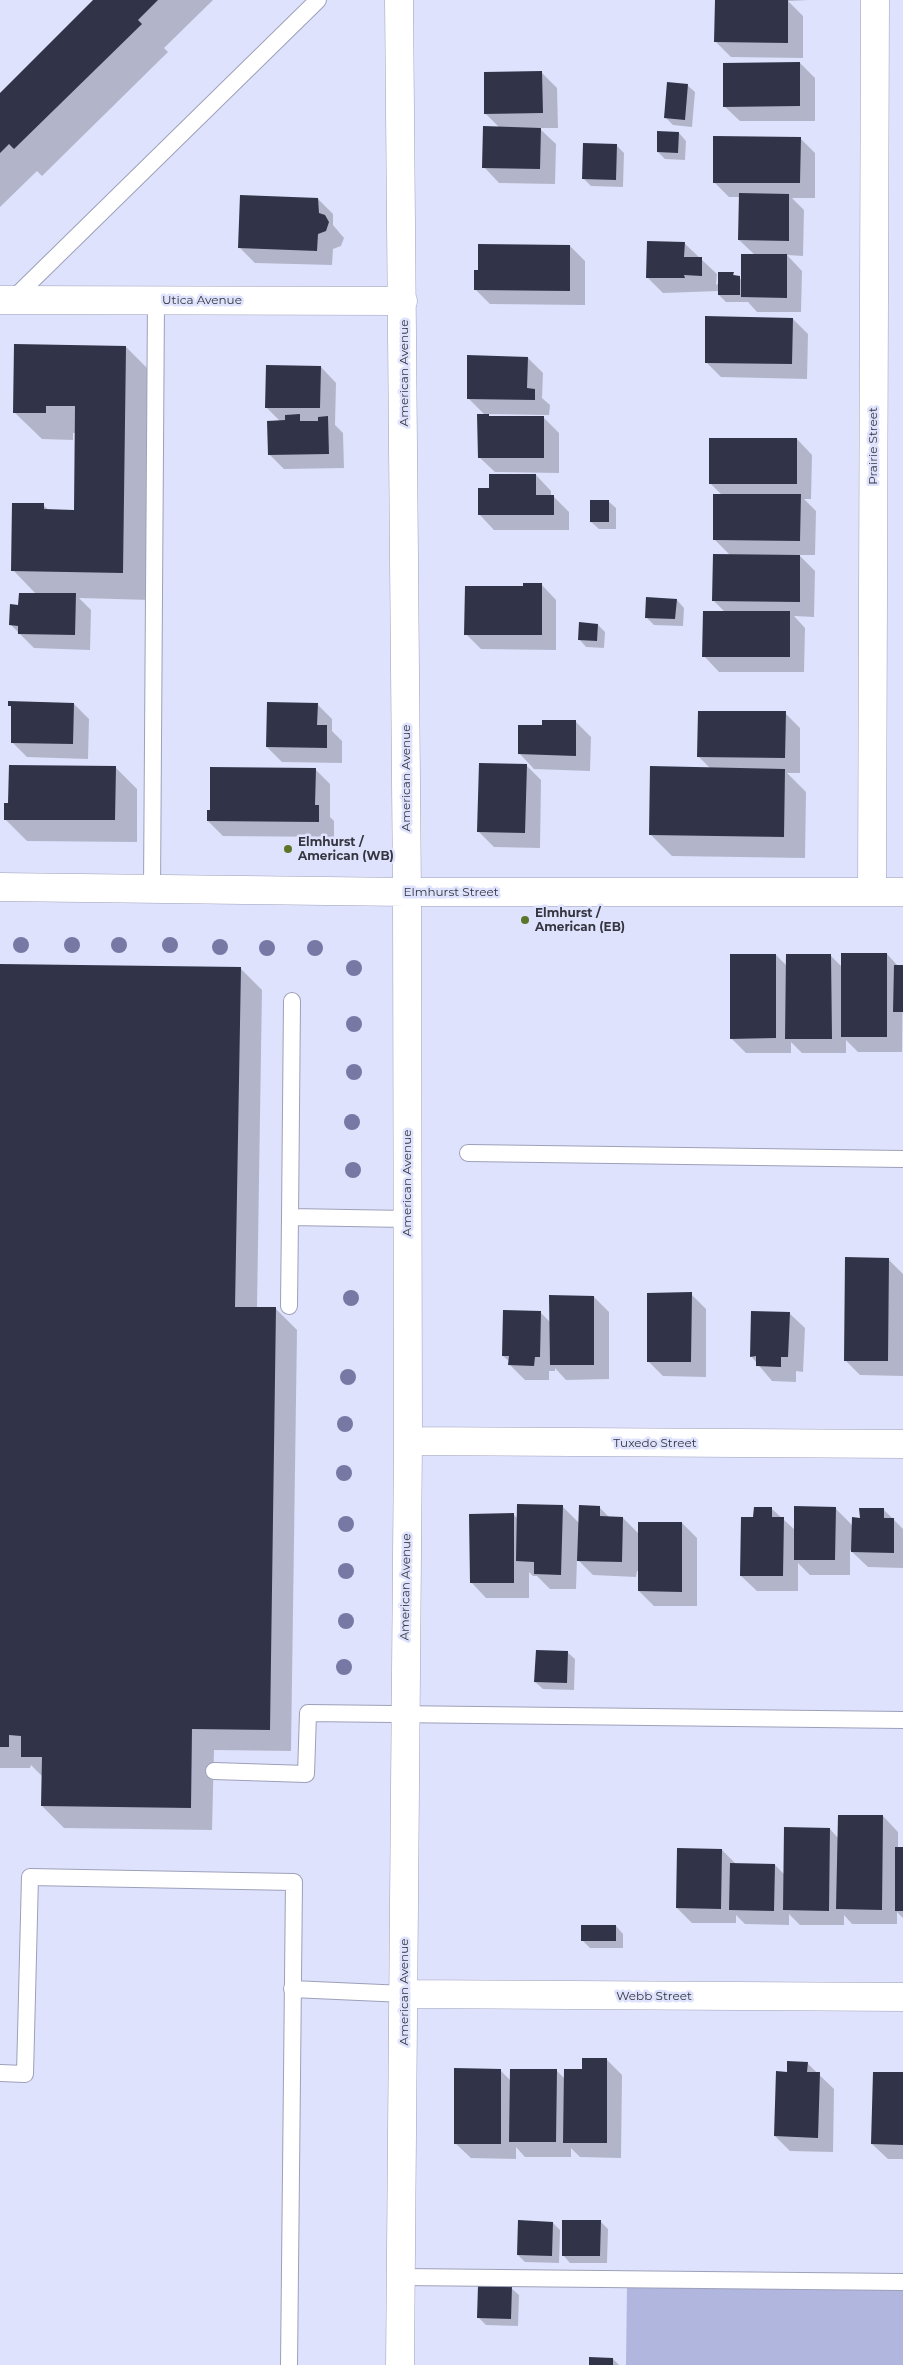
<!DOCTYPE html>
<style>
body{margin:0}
canvas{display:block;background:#dee2fc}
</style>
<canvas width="903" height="2365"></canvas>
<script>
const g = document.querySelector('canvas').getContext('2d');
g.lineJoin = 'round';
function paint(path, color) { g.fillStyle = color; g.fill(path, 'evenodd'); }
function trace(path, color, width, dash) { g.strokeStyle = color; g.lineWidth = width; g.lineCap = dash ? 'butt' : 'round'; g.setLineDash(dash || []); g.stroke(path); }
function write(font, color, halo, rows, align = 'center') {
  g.font = font + ' Montserrat,sans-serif'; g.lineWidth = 5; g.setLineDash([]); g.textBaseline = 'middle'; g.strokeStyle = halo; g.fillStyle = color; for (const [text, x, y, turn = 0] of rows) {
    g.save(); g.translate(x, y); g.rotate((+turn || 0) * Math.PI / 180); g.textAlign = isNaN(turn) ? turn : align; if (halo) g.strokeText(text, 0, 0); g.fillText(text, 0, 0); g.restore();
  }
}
const green = new Path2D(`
 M627,2284L903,2289V2365H626Z`);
const shadow = new Path2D(`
 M95,0H213L164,48L168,52L42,176L37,171L0,207V95Z
 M715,0H809L788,1L803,16V58L731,57L716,42Z
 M800,63L815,78V121H740L724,106Z
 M542,73L557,88L558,128H539L556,144L555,184L499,183L484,167L500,128L485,113Z
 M687,85L695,92L692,127L673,125L665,117Z
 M679,133L686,141L685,160L665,159L658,152Z
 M800,138L815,153V198H792L804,210L803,256L787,255L802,271L801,312H757L748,302H726L719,295V291L663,293L648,278L684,243L717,274L716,285L733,274L742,280L755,255L739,240L740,197H729L714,182Z
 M617,146L624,153L623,187L591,186L584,179Z
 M318,199L333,214V225L344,238L341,246L333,249L332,265L255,263L240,248Z
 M570,246L585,261V305L490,304L475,289L479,271Z
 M793,319L808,334L807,379L721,377L706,362Z
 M126,347L153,374L150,600L79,598L91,610L90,650L34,648L11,625L19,606L36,594L13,570L43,505L50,511H75L76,433H73V440L42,439L14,412Z
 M528,358L543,373L542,398L550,405L549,415L486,414L490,417H543L559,433V473L495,472L479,457L485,415L468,398Z
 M321,367L336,383L335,425L343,433L344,468L284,469L269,454L281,422L266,407Z
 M797,439L812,455L811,499H804L816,511L815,555H799L815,571L814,617L794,616L805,628L804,672H719L704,656L725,612L713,600L731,556L714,539L722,495L710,483Z
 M536,475L551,491V497H554L569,512V530H494L479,514L490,489Z
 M608,501L616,508V529H599L591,522Z
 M541,584L556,600V650L481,649L466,634Z
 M677,600L684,608L683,626L654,625L646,617Z
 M598,625L605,632L604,648L586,647L579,639Z
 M74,704L89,719L88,759L27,757L12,742L13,709L10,705Z
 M317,704L332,719V731L342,741V763L282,762L267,747Z
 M785,713L800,728V773H787L806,792L805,858L672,856L650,834L711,769L699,757Z
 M576,722L591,737L590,771L534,769L519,753L543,726Z
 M526,765L541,780L540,848L494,847L478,831Z
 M115,767L137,789V842L27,841L5,819Z
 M315,769L330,784V817L334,821V837L223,836L208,821Z
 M887,954L898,966H903L902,1052H858L846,1040V1053H802L791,1042V1053H746L731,1038L776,955L787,966L831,956L842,967Z
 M0,965L240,968L262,990L257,1308H275L297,1330L291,1751L214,1750L212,1830L64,1828L42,1806L43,1777L31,1765L30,1768H0Z
 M889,1260L903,1274V1376L860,1375L845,1360Z
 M691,1294L706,1309V1377L663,1376L648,1361Z
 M594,1297L609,1312V1379L566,1380L555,1368V1371H549V1380H525L510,1365V1362L503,1356L540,1312L551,1323Z
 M789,1313L805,1328L803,1372L796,1371V1382L772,1381L751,1356Z
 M562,1506L579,1523L599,1507L609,1517L623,1518L639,1534L682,1523L697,1538V1606H654L639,1591V1571H637L636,1577L593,1575L577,1559L576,1589H550L537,1576H533L529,1572V1598H486L471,1582L514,1515L518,1519Z
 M835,1508L853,1526L861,1519L884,1510L903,1529V1568L868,1567L850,1550V1575H810L798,1563V1591H757L741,1576L755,1518L772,1509L795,1530Z
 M567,1652L575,1659L574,1690L543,1689L535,1682Z
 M883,1816L898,1832V1849H903V1918L897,1912V1924H852L844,1915V1925H800L789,1914V1925L745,1924L736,1915V1923H692L677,1908L722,1850L736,1864L775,1865L785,1875L830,1829L838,1838Z
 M616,1926L623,1934V1948H590L582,1940Z
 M606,2059L622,2075L621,2158L580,2157L571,2148V2157H525L516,2147V2159L471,2158L455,2143L500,2070L511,2081L556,2070L565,2079Z
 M807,2063L834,2089L833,2152L790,2151L775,2136L788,2073Z
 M903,2074V2159H888L872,2144Z
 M601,2222L608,2229L607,2263H570L563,2255Z
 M553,2223L560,2230L559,2263L525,2262L518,2255Z
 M511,2288L519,2295L518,2326L486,2325L479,2318Z
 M613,2359L619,2365H590Z`);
const building = new Path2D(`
 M93,0H158L138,20L142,24L14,149L9,144L0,153V93Z
 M715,0H788V43L714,42Z
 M800,62V106L723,107V63Z
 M542,71L543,113L484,114V72Z
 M667,82L688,84L685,120L664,118Z
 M483,126L541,128L540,169L482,168Z
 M657,131L679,132L678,153L657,152Z
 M713,136L801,137L800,183H713Z
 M583,143L617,144L616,180L582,179Z
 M739,193L789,194V241L738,240Z
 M240,195L318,198L319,213L325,215L329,222L326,231L318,234L317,251L238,248Z
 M647,241L685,242L684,257H702V276L684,275L685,278H646Z
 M478,244L570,245V291L474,290V270H478Z
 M741,254H787V298L741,297Z
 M718,272H734L733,275L740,276V295H718Z
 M705,316L793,318L792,364L705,363Z
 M14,344L126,346L123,573L11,571L12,503H44V509L74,510L75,406H46V413H13Z
 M467,355L528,357L527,388L535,389V400L467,399Z
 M266,365L321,366L320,408H265Z
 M300,414V421H318V417L328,416L329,454L268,455L267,421L285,420V415Z
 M477,414H489V416H544V458H478Z
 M709,438H797V484H709Z
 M489,474H536V495H554V515H478V488H489Z
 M713,494H801L800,541L713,540Z
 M590,500H609V522H590Z
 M713,554L800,555V602L712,601Z
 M523,583H542V635H464L465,586H523Z
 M19,593H76L75,635L18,634V626L9,625L10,604L18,605Z
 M646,597L677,599L675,619L645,618Z
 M703,611H790V657H702Z
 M579,622L598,624L597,641L578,640Z
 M8,701L74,703L73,744L11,743V706H8Z
 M267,702L318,703L317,725H327V748L266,747Z
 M698,711H786L785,758L697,757Z
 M542,720H576V756L518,754V725H542Z
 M479,763L527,764L525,833L477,832Z
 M9,765L116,766L115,820H4V803H8Z
 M650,766L785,769L784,837L649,835Z
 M210,767L316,768L315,805H319V822L207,821V810H210Z
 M841,953H887V1037H841Z
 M730,954H776V1038L730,1039Z
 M786,954H831L832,1039H785Z
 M0,964L241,967L235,1307H276L270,1730L192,1729L191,1808L41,1806L42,1757H21V1736L9,1735V1747H0Z
 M894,965H903V1012H893Z
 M845,1257L889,1258L888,1361H844Z
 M692,1292L691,1362H647V1293Z
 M549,1295L594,1296V1365H550Z
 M503,1310L541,1311L540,1357H535L534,1366L508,1365L509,1356H502Z
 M751,1311L790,1312L788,1357H781V1367L756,1366V1356L750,1357Z
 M517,1504L563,1505L561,1575L534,1574V1562L516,1561Z
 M579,1505L600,1506V1516L623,1517L622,1562L577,1561Z
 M794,1506L836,1507L835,1560H794Z
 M754,1507H772V1517H784L783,1576H740L741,1517H753Z
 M859,1508H884V1518H894V1553L851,1552L852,1517L860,1518Z
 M514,1513V1583H470L469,1514Z
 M638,1522H682V1592L638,1591Z
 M536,1650L568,1651L567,1683L534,1682Z
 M838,1815H883L882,1910L836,1909Z
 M784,1827L830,1828L829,1911L783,1910Z
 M895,1847H903V1911H895Z
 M677,1848L722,1849L721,1909L676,1908Z
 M730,1863L775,1864L774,1911L729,1910Z
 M581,1925H616V1941H581Z
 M582,2058H607V2143H563L564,2069H582Z
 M787,2061L808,2062L807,2072H820L818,2138L774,2136L776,2071L787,2072Z
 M454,2068L501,2069V2144H454Z
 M510,2069H557L556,2142H509Z
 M873,2072H903V2145L871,2144Z
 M518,2220L553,2222L552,2256L517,2255Z
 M562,2220H601L600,2256H562Z
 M478,2286H512L511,2319L477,2318Z
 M589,2357L613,2358V2365H589Z`);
const service = new Path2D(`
 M12,300L318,0
 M152,888L156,300
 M468,1153L903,1159
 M290,1217L292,1001
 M289,1306L290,1217L407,1219
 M214,1771L306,1774L308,1713L903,1720
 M292,1989L404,1994
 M0,2073L25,2074L30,1877L294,1882L289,2365
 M401,2277L903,2282`);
const minor = new Path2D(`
 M399,0L407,892L408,1441L400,2365
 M0,300L403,301
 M0,887L407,892H903
 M872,892L875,0
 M408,1441L903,1444
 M404,1994L903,1997`);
const trees = [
 [21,945],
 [72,945],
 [119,945],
 [170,945],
 [220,947],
 [267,948],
 [315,948],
 [354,968],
 [354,1024],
 [354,1072],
 [352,1122],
 [353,1170],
 [351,1298],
 [348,1377],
 [345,1424],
 [344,1473],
 [346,1524],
 [346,1571],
 [346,1621],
 [344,1667]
];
const markers = [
 [288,849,5,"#5c7527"],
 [525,920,5,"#5c7527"]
];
const streetNames = [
 ["Utica Avenue",202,300],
 ["American Avenue",404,373,-90],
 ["Prairie Street",873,446,-90],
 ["American Avenue",406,778,-90],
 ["Elmhurst Street",451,892],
 ["American Avenue",407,1183,-90],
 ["Tuxedo Street",655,1443],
 ["American Avenue",406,1587,-89],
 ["American Avenue",404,1992,-90],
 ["Webb Street",654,1996]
];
const poiNames = [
 ["Elmhurst /",298,842],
 ["American (WB)",298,856],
 ["Elmhurst /",535,913],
 ["American (EB)",535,927]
];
paint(green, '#b1b6df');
paint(shadow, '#0003');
paint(building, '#313448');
trace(service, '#9da0b9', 18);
trace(minor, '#9da0b9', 29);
trace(service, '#fff', 16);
trace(minor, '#fff', 28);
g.fillStyle = '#7778a4';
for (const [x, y] of trees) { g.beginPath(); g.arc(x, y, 8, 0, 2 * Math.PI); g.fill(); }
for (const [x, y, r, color] of markers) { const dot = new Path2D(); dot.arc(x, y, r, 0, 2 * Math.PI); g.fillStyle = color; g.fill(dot); trace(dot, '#dee2fc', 2); }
write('12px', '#353640', '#dee2fc', streetNames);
write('bold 12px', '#353640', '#dee2fc', poiNames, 'left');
</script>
